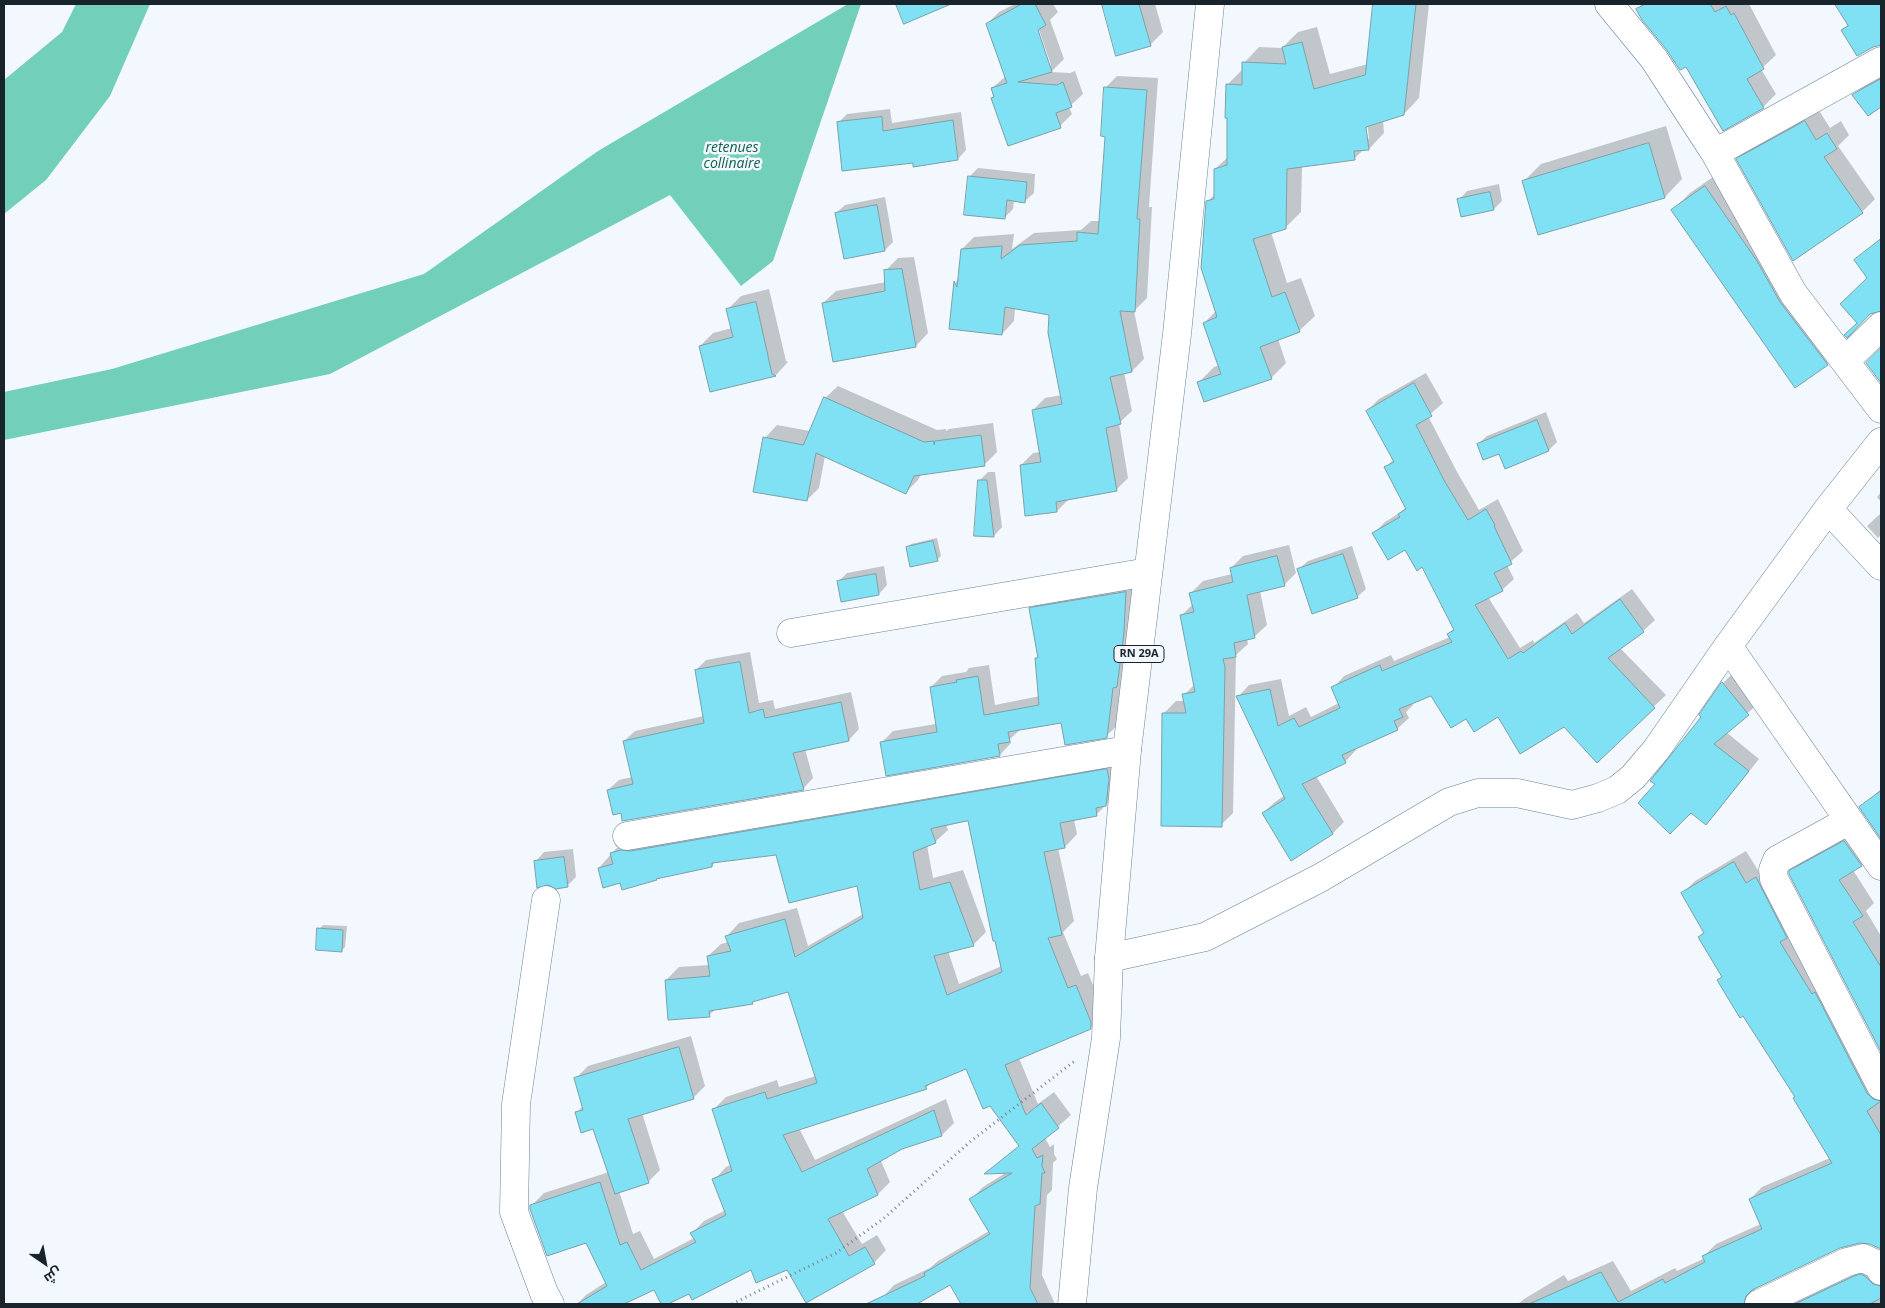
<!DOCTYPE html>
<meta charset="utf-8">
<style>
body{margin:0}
#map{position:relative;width:1885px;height:1308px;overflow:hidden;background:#f2f8fd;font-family:"Open Sans",Cairo,sans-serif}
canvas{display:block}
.frame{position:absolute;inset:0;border:5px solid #18232b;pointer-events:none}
.north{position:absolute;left:20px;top:1238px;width:50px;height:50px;-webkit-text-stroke:4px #f2f8fd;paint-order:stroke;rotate:147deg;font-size:14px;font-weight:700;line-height:20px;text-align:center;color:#18232b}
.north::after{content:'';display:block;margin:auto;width:18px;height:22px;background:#18232b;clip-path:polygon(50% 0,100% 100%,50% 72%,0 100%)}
</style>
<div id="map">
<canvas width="1885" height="1308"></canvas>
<div class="frame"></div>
<div class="north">ش</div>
</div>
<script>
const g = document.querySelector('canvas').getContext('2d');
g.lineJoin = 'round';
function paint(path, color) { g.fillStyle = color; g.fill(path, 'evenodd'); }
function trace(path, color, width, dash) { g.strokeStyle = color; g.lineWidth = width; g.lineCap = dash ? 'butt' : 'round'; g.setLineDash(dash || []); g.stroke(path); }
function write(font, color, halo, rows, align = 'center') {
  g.font = font + ' "Open Sans",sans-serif'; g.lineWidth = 5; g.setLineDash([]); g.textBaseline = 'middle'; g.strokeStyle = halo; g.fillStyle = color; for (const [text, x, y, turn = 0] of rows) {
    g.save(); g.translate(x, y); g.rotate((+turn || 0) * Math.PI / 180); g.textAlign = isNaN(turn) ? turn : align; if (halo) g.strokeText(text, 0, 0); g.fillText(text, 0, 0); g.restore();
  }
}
const water = new Path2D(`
 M76,4H150L110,96L46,180L4,214V80L62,32Z
 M848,4H861L773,261L741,286L670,195L330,374L4,440V392L112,369L424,274L598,151Z`);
const shadow = new Path2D(`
 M1015,4H1053L1058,12L1050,20L1064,59L1051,72L1070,73L1075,71L1083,94L1069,107L1072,114L1060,126L992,98L995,95L992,88L1006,76L987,24L999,12ZM1037,24L1051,65H1049L1034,25Z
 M1103,4H1155L1163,32L1150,45L1117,54Z
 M1375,4H1429L1419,98L1404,114L1383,120L1384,133L1369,149H1364L1355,158L1302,166L1301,212L1285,228L1271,232L1287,283L1301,278L1315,316L1299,331L1278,339L1286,363L1271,378L1199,382L1214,367L1220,365L1204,323L1216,311L1207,202L1215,194V169L1228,157L1227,85L1243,69L1244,63L1259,47L1282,48L1298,32L1317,27L1330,74L1368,64ZM1367,120L1369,138L1367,140L1364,121Z
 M1643,4H1749L1776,55L1761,69L1776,94L1763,107L1686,66L1638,9Z
 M1837,4H1881V44L1873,46L1843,30L1849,24Z
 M1881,75V105L1868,114L1854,95L1865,84Z
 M1117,76L1158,78L1149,207H1152L1147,298L1134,311L1144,359L1132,371L1124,372L1132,411L1119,423L1128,478L1116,490L1070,498L1057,511L1021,465L1033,453L1040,452L1033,410L1045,398L1062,395L1050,314L1015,308L1014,321L1002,334L950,327L956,282L959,278L962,249L974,237L1014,234L1012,249L1034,233L1081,230L1091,221H1100L1106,136L1105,88Z
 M890,109L892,123L961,112L966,150L958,159L914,161L838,123L847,114Z
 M1818,109L1830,128L1841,121L1849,135L1838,146L1875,199L1862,212L1738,159L1751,146Z
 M1666,126L1682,179L1665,197L1539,234L1524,181L1541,164Z
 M978,168L1035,174L1034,193L1025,201L1014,200L1013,209L1004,218L969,177Z
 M1723,170L1845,347L1827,364L1673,210L1690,193Z
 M1499,184L1502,201L1494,209L1459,200L1467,191Z
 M885,197L893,242L885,250L836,213L845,205Z
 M1881,238V310H1876L1859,323L1869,278L1855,260Z
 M914,257L928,333L916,346L834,361L823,303L836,291L886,282V270L898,258Z
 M769,289L786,361L788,362L776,375L711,390L700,346L713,333L732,328L728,309L741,296Z
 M1426,373L1443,403L1428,416L1456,470L1479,510L1498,499L1523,551L1507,565L1514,579L1502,590L1488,597L1520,648L1533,640L1534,643L1577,613L1584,623L1632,589L1655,620L1643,631L1620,648L1666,695L1597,761L1564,726L1499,715L1467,717L1432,694L1412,702L1413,705L1406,712L1409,718L1397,729L1355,748L1356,750L1345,762L1316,776L1344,822L1333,833L1292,859L1263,813L1275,802L1285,795L1238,697L1249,685L1281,679L1289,716L1306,707L1311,717L1339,703L1333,688L1344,676L1391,655L1394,661L1450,637L1448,634L1454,628L1423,566L1405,549L1374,533L1385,522L1401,512L1406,507L1386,467L1394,459L1367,411L1379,399Z
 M838,386L937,430L946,429V431L949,429L993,423L997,452L984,465L921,474L918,480L906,492L825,456L819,488L807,500L765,438L777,425L810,431L825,398Z
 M1546,412L1557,442L1549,450L1500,452L1478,444L1487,436Z
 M988,472H995L1002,527L994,536L979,481Z
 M1881,492V502L1877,497Z
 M1881,513V535L1878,538L1867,526Z
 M937,538L941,556L937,560L907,548L911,544Z
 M1289,545L1296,573L1284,585L1260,591L1267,625L1254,637L1247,639L1248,644L1236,655L1233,813L1221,825L1164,713L1176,701H1185L1184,695L1195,684L1181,616L1193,604L1191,593L1203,581L1232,574L1231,568L1243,556Z
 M1352,546L1366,589L1357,597L1299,569L1308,561Z
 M884,566L887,585L879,594L838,582L847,573Z
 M1137,581L1118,725L1106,736L1062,721L1021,729L1010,739L1011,743L1000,755L881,743L893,731L936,724L931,687L942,676L966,672L969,668L989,665L995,705L1040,696L1037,659L1039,656L1031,609L1042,597Z
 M750,652L759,703L773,700L775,709L851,692L859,729L849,740L805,749L813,778L803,789L622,812L608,790L619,780L632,777L624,741L635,731L704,716L696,670L706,660Z
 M1734,672L1759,703L1726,732L1759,759L1717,812L1706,823L1657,784L1723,683Z
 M1119,757V792L1096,815L1074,819L1077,834L1065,847L1058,848L1074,921L1063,932L1081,976L1088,973L1103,1009V1016L1090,1028L1019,1058L1038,1104L1054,1092L1071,1115L1045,1138L1050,1147L1054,1144V1154L1057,1159L1053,1163L1052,1190L1047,1195L1042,1275L1055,1304H963L950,1283L923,1299L918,1304H885L882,1298L894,1285L930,1268L938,1261L989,1231L971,1199L983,1187L1007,1172L987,1173L1020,1145L967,1067L933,1081L926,1088L799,1128L815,1160L946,1099L954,1123L942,1135L901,1148L881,1161L890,1182L878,1194L842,1211L862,1244L877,1235L886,1250L874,1263L787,1269L752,1268L689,1292L665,1304H663L655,1288L623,1304H577L586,1295L606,1282L587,1242L531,1206L544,1193L609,1172L594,1127L576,1113L583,1106L575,1079L588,1066L691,1036L705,1086L693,1098L642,1113L660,1170L648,1182L619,1191L633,1234L640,1231L654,1259L694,1238L692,1233L704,1221L726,1210L714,1180L726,1167L731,1165L714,1109L726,1097L777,1080L779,1087L816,1076L789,991L755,1000L752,1003L716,1009L709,1015L666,980L679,967L710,965L708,956L721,944L729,942L727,936L739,923L797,908L808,946L863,914L858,884L777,853L716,861L712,866L621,882L599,868L612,853L624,841ZM969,819L1002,966L959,984L948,951L973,945L986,932L963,870L933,878L927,845L935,842L948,830L946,824Z
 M1881,789V837L1861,807Z
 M1857,830L1873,853L1861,865L1853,870L1874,903L1866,911L1881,936V1050L1790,872L1803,860Z
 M573,849L576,877L567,886L536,861L544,852Z
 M1746,851L1759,872L1768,866L1881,1084V1248L1877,1241L1859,1242L1840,1247L1756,1287L1755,1290L1757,1299L1762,1304H1518L1524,1299L1564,1275L1568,1281L1613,1261L1631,1291L1675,1268L1677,1271L1705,1258L1704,1256L1716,1244L1761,1224L1750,1199L1762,1187L1830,1158L1796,1097L1744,1014L1719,980L1723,976L1699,937L1705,931L1683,893L1695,881Z
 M323,925L347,926L345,947L341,951L319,929Z
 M1866,1265L1881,1276V1304H1784Z`);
const building = new Path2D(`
 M896,4H951L904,24Z
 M1022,4H1035L1046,25L1038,30L1052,72L1018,82L1057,85L1063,82L1072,107L1056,113L1061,128L1008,146L991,98L994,97L991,88L1007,83L986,24Z
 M1102,4H1139L1151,46L1116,56Z
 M1373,4H1416L1404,115L1366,127L1369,150L1354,151L1355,160L1287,169L1286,229L1253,239L1272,297L1285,292L1300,332L1260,347L1272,379L1204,402L1197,382L1221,374L1203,323L1217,317L1201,268L1206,201L1214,199V169L1227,165V118H1225L1226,84L1242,85V62L1286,64L1282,47L1302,42L1314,89L1365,75Z
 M1646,4H1710L1715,12L1726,6L1731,15L1734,13L1764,69L1747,79L1764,108L1723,131L1686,67L1680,70L1666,49L1642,20L1636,9Z
 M1835,4H1881V45L1873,47L1857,56L1841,30L1848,26Z
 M1881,79V107L1868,116L1852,95Z
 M1104,87L1147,90L1137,219H1140L1135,312L1120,311L1132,372L1110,377L1121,424L1106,428L1117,491L1056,502L1057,512L1025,516L1020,465L1041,462L1032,410L1062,404L1048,333L1049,315L1005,307L1002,335L949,329L954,281L957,287L961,249L1002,246L1001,259L1020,245L1077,241V232L1098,234L1105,137L1101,136Z
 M882,117L883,131L953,120L958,160L913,167V163L842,171L837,122Z
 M1805,121L1816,140L1827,133L1837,149L1824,157L1863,213L1793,261L1736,159Z
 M1649,143L1665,198L1538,235L1522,181Z
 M968,176L1027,182L1025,203L1007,200L1005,219L964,215Z
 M1705,186L1757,261L1780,302L1828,365L1795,388L1671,210Z
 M1490,192L1494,210L1461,217L1457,199Z
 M877,205L885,251L844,259L835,213Z
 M1881,239V311L1870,314L1847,338L1844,335L1857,323L1840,304L1867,278L1854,260Z
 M902,269L916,347L833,362L822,303L885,291L884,270Z
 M756,302L772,374L776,376L710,392L699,346L733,337L726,309Z
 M1881,348V383L1866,363Z
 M1414,383L1432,416L1416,425L1445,482L1468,520L1486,509L1495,525L1494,526L1512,564L1494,573L1503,591L1475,605L1508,659L1521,651L1523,653L1565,623L1572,634L1620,599L1644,632L1608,658L1655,708L1597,763L1564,727L1520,754L1498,717L1474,732L1466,719L1451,728L1431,696L1399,709L1403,717L1394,721L1398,730L1342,755L1346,763L1302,784L1333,834L1291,861L1262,813L1285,799L1236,696L1270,689L1278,726L1294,718L1299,727L1340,708L1331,687L1380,665L1382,671L1452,642L1447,634L1454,630L1422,567L1417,571L1405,550L1388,560L1372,533L1400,517L1398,514L1406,509L1384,467L1394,462L1366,411Z
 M824,397L924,442L934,441V445L935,441L981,435L985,466L914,476L906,494L816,453L807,501L753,492L763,437L803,445Z
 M1537,420L1549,451L1505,469L1499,454L1483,460L1477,444Z
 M978,480H987L994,537L974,536Z
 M933,541L938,561L910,567L906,547Z
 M1343,554L1358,598L1312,614L1297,569Z
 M1277,556L1285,586L1247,595L1255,638L1234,643L1236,657L1223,659L1225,667L1222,827L1161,826L1162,713H1186L1182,694L1195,692L1180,615L1194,612L1189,593L1233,582L1230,568Z
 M876,574L879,595L841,602L837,581Z
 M1126,592L1124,632L1117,687L1113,688L1107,738L1065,745L1061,723L1008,732L1010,742L998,744L1000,756L886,776L880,742L937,732L930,687L957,682L956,680L978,676L984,715L1039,705L1035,658H1038L1029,608Z
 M740,662L749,713L763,709L765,718L841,702L849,741L793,753L804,790L622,821L621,813L613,815L607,790L633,784L623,741L704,723L695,670Z
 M1722,682L1749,715L1714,744L1749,771L1706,825L1691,813L1670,834L1638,803L1655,784L1650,781L1701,717L1699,715Z
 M1107,769L1109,779L1106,806L1096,808L1097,816L1060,823L1065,848L1044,852L1062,935L1048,938L1068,988L1076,985L1091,1022V1029L1005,1065L1026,1115L1041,1103L1059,1128L1032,1149L1037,1158L1043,1155L1042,1166L1045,1173H1042L1040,1204L1035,1206L1030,1288L1038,1304H961L950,1285L917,1304H866L925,1276L924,1273L990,1234L969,1199L1012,1173L984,1174L1019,1146L990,1106L983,1109L966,1069L925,1086L927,1089L783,1135L802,1172L934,1110L942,1136L902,1149L867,1169L878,1195L828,1219L849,1256L865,1247L875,1264L806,1303L787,1270L756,1283L751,1270L692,1300L689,1294L668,1304H661L654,1290L624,1304H577L607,1286L586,1243L547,1256L530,1209V1205L600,1182L620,1245L627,1242L641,1270L696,1242L690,1233L726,1215L712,1179L732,1171L712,1109L765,1092L767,1099L817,1083L788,992L752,1002L753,1004L709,1011L710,1017L668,1020L665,980L710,976L707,956L731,951L725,936L785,919L795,957L863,918L857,886L789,903L776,855L712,863V867L656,879L657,880L622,890L620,883L603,888L598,868L613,864L610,853L621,850L630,851ZM968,821L993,941H995L1002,972L947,995L934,956L974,946L950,882L920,890L913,852L936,843L931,829Z
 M1881,791V839L1859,807Z
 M1844,841L1862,866L1839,880L1863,916L1853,922L1881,967V1052L1789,874V871Z
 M564,857L568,887L556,889L548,885L537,888L534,861Z
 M1734,862L1746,883L1756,877L1787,938L1780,942L1812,994L1815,992L1867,1093L1873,1099L1881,1101L1867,1111L1881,1135V1249L1870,1244L1860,1243L1840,1248L1752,1290L1746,1296L1744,1304H1529L1601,1272L1618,1302L1663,1279L1665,1283L1705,1262L1702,1256L1762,1229L1749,1199L1832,1163L1793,1098L1795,1097L1743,1016L1740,1018L1717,980L1722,977L1698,937L1704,933L1681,893Z
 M317,928L343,930L342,952L316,950Z
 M679,1047L694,1099L628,1119L649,1183L615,1194L593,1129L581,1133L575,1112L583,1110L574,1078Z
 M1861,1274L1866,1277L1873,1284L1881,1286V1298L1870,1304H1795L1852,1277Z`);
const path = new Path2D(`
 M732,1304L836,1253L883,1219L971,1141L1076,1060`);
const minor = new Path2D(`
 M1609,4L1654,59L1715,153L1793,293L1881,409
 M1715,153L1881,61
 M1845,361L1881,326
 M1828,509L1881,566
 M791,633L1148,572
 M1728,646L1881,866
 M1848,821L1777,860L1773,870L1774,879L1881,1086
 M627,836L1127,750
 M546,900L516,1104L514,1212L544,1293L550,1304
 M1109,958L1205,937L1320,878L1449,802L1478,793H1517L1572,805L1598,798L1617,790L1633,777L1656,750L1728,646L1828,509L1881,442
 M1759,1304L1847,1262L1863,1258L1878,1265L1881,1271`);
const major = new Path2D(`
 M1072,1304L1083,1188L1106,1038L1109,958L1127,750L1177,334L1210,4`);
const shields = [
 [1139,654,50]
];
const shieldNames = [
 ["RN 29A",1139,654]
];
const waterNames = [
 ["retenues",732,148],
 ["collinaire",732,164]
];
paint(water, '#71cfba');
paint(shadow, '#0003');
paint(building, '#7fe1f3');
trace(building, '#7aa1a8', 1);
trace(minor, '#688297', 29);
trace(major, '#688297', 29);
trace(path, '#7a838a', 3, [1, 4]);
trace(minor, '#fff', 28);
trace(major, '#fff', 28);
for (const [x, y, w] of shields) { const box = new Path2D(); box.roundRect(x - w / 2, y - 8.5, w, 17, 4); g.fillStyle = '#f2f8fd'; g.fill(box); trace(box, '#18232b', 1); }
write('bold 11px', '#18232b', null, shieldNames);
write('italic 14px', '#126052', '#f2f8fd', waterNames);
</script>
